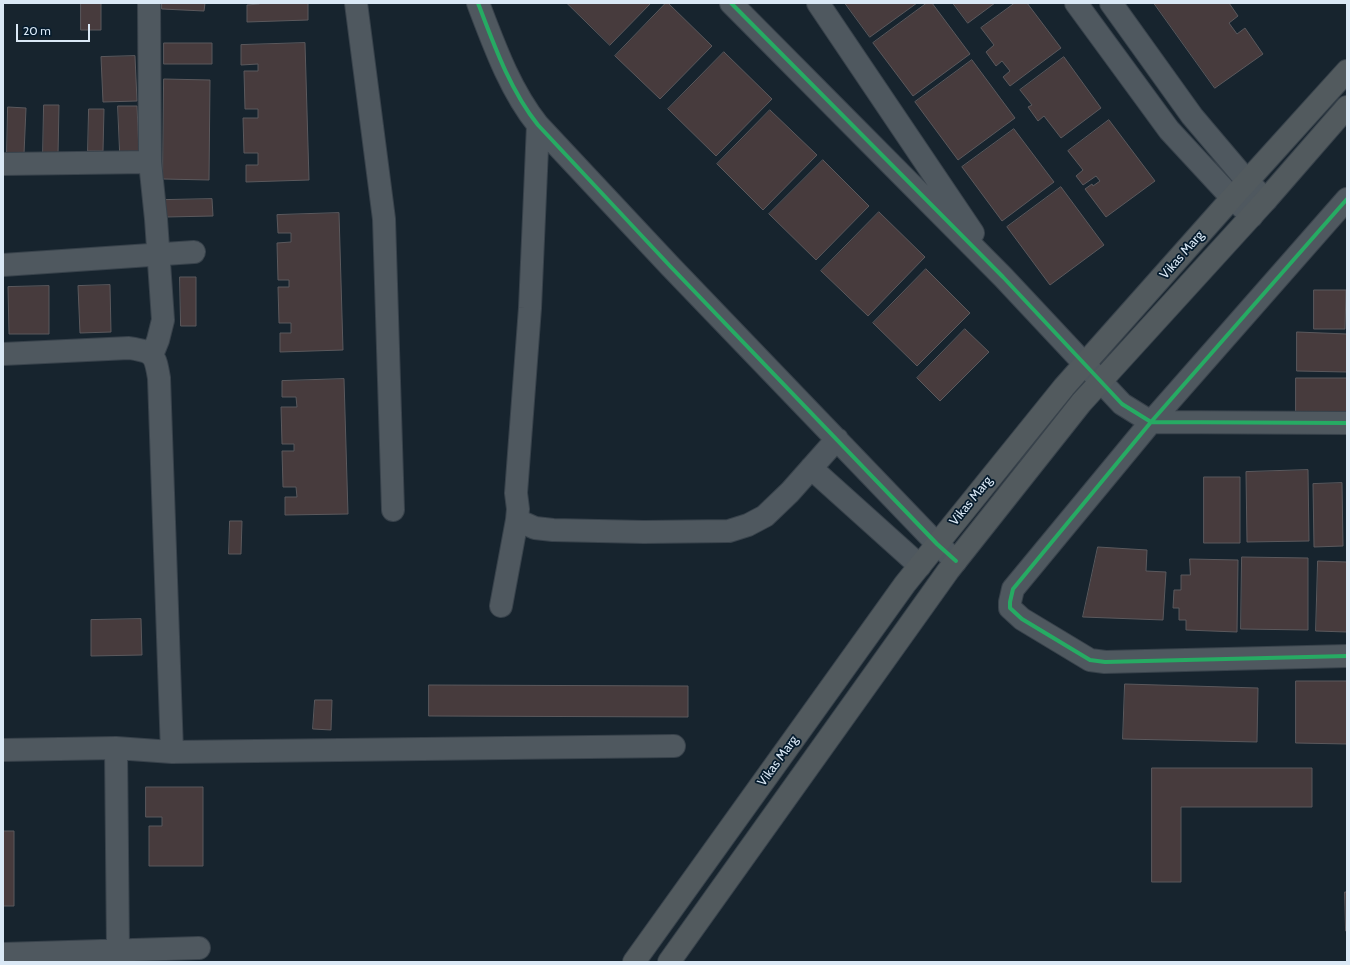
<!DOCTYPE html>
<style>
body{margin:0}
#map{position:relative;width:1350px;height:965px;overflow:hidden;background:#17242e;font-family:Cabin,sans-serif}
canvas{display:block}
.frame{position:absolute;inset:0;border:4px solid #dae8f5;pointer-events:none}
.scale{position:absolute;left:16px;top:24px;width:74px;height:18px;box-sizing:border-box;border:2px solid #dae8f5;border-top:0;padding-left:5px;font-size:12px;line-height:14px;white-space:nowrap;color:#dae8f5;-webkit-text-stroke:3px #051b2d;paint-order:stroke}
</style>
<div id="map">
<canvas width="1350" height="965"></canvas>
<div class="frame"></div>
<div class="scale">20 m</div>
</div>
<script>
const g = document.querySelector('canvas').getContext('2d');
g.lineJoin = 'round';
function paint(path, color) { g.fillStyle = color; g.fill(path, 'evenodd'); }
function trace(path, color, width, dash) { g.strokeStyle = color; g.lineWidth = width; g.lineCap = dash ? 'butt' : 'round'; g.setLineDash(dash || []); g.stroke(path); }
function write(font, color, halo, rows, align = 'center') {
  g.font = font + ' Cabin,sans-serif'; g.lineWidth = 3.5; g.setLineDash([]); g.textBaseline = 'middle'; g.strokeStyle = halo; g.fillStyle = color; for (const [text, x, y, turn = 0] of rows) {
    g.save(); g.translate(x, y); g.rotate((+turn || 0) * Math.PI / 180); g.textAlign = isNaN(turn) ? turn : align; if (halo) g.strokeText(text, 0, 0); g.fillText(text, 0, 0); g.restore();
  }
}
const building = new Path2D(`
 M81,3H101V30H81Z
 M162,3H205L204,11L162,9Z
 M259,3H308V20L247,22V5L259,4Z
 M567,3H651L610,45Z
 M666,3H668L712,46L660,99L615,56Z
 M845,3H917L870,37Z
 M927,3H932L970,54L913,96L873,43Z
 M953,3H995L968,23Z
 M1015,3H1027L1061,48L1010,86L1003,77L1010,71L1002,61L996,66L986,52L994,45L981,28Z
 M1154,3H1229L1238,16L1229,23L1237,34L1245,28L1263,54L1215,88Z
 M164,43H212V64H164Z
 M305,43L309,180L246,182V165H258V153H244L243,118H258V109H245L244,71H258V64L241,65V45Z
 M724,52L772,99L716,156L668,109Z
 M135,56L137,101L103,102L101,57Z
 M1064,57L1101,108L1061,138L1044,116L1038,121L1028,107L1032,105L1020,90Z
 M972,60L1015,118L958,160L915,102Z
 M164,79L210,80L209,180L163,179Z
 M44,105H59L58,155H43Z
 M118,106H137L139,152H120Z
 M8,107L26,108L24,154H7Z
 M89,109H104L103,151H88Z
 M770,110L817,155L763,210L717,164Z
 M1109,120L1155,181L1106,217L1085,189L1092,184L1093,186L1100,181L1096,176L1083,185L1076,176L1083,170L1068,151Z
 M1014,129L1054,182L1002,221L962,167Z
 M823,160L869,206L816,260L769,214Z
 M1061,187L1104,245L1050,285L1007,227Z
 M212,199L213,216L166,217L165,200Z
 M879,212L925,257L868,316L821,271Z
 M339,213L343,350L280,352V333H291V323H279L278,287H289V280H278L277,243L291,242V233H278L277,215Z
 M926,269L970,313L917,366L873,323Z
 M180,277H196V326H181Z
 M110,285L111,332L80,333L78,286Z
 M49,286V334H9L8,287Z
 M1314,290H1346L1345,329H1314Z
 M965,329L989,352L940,401L917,378Z
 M1297,332L1347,334V372L1297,371Z
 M1296,378H1347V412H1296Z
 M344,379L348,514L285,515V497H297L296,487H283L282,451H294V444H282L281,407H297L296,397H282V381Z
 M1308,470L1309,541L1247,542L1246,472Z
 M1204,477H1240V543H1204Z
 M1342,483L1343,546L1314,547L1313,484Z
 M230,521H242L241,554H229Z
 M1098,547L1147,550L1146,571L1166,572L1163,620L1083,617Z
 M1242,557L1308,558V630L1241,629Z
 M1190,559L1238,560L1237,632L1186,630V620H1179V608H1173L1174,590H1181V575H1190Z
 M1318,561L1347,562V632L1316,631Z
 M141,619L142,655L91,656V620Z
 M1296,681H1347V744L1296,743Z
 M1125,684L1258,688L1257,742L1123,739Z
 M429,685L688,686V717L429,716Z
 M315,700H332L331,730L313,729Z
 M1152,768H1312V807H1181V882H1152Z
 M146,787H203V866H149V826H162V817H146Z
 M3,831H14V906H3Z
 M1345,892H1347V931H1346Z`);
const minor = new Path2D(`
 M149,3L150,162L156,219L163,320L158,340L152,355
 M356,3L384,219L393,510
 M478,3C494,45 510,90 538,125L670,266L937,544L956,561
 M731,3L1003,277L1122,404L1151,422L1347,423
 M818,3L973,233
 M1076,3L1169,130L1232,198L1252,216
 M1111,3L1192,116L1247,181L1266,200
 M3,164L150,162
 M1347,199L1151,422L1013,589L1010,602V608L1022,619L1090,660L1105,662L1347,656
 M3,265L194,252
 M3,354L129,348C154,352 155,354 159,378L172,752
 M811,468L920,566
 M517,520L518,509L516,493L530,308L538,125
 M501,606L517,520L535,528L553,530L644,532L729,531L748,525L765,516L790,492L837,439
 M116,748L118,951
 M3,750L116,748L172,752L674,746
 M3,954L199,948`);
const secondary = new Path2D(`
 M634,962L905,584L1064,387L1232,198L1347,71
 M669,962L948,571L1081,403L1266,200L1347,107`);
const cycleway = new Path2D(`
 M478,3C494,45 510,90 538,125L670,266L937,544L956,561
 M731,3L1003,277L1122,404L1151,422L1347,423
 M1347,199L1151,422L1013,589L1010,602V608L1022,619L1090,660L1105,662L1347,656`);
const streetNames = [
 ["Vikas Marg",1182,255,-49],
 ["Vikas Marg",971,501,-51],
 ["Vikas Marg",778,761,-54]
];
paint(building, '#473b3d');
trace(building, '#5b595d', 1);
trace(minor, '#38424b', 24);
trace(secondary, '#38424b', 24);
trace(minor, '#4f585f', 22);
trace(secondary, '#525a5e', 22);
trace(cycleway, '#26ab63', 4);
write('13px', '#dae8f5', '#051b2d', streetNames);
</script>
